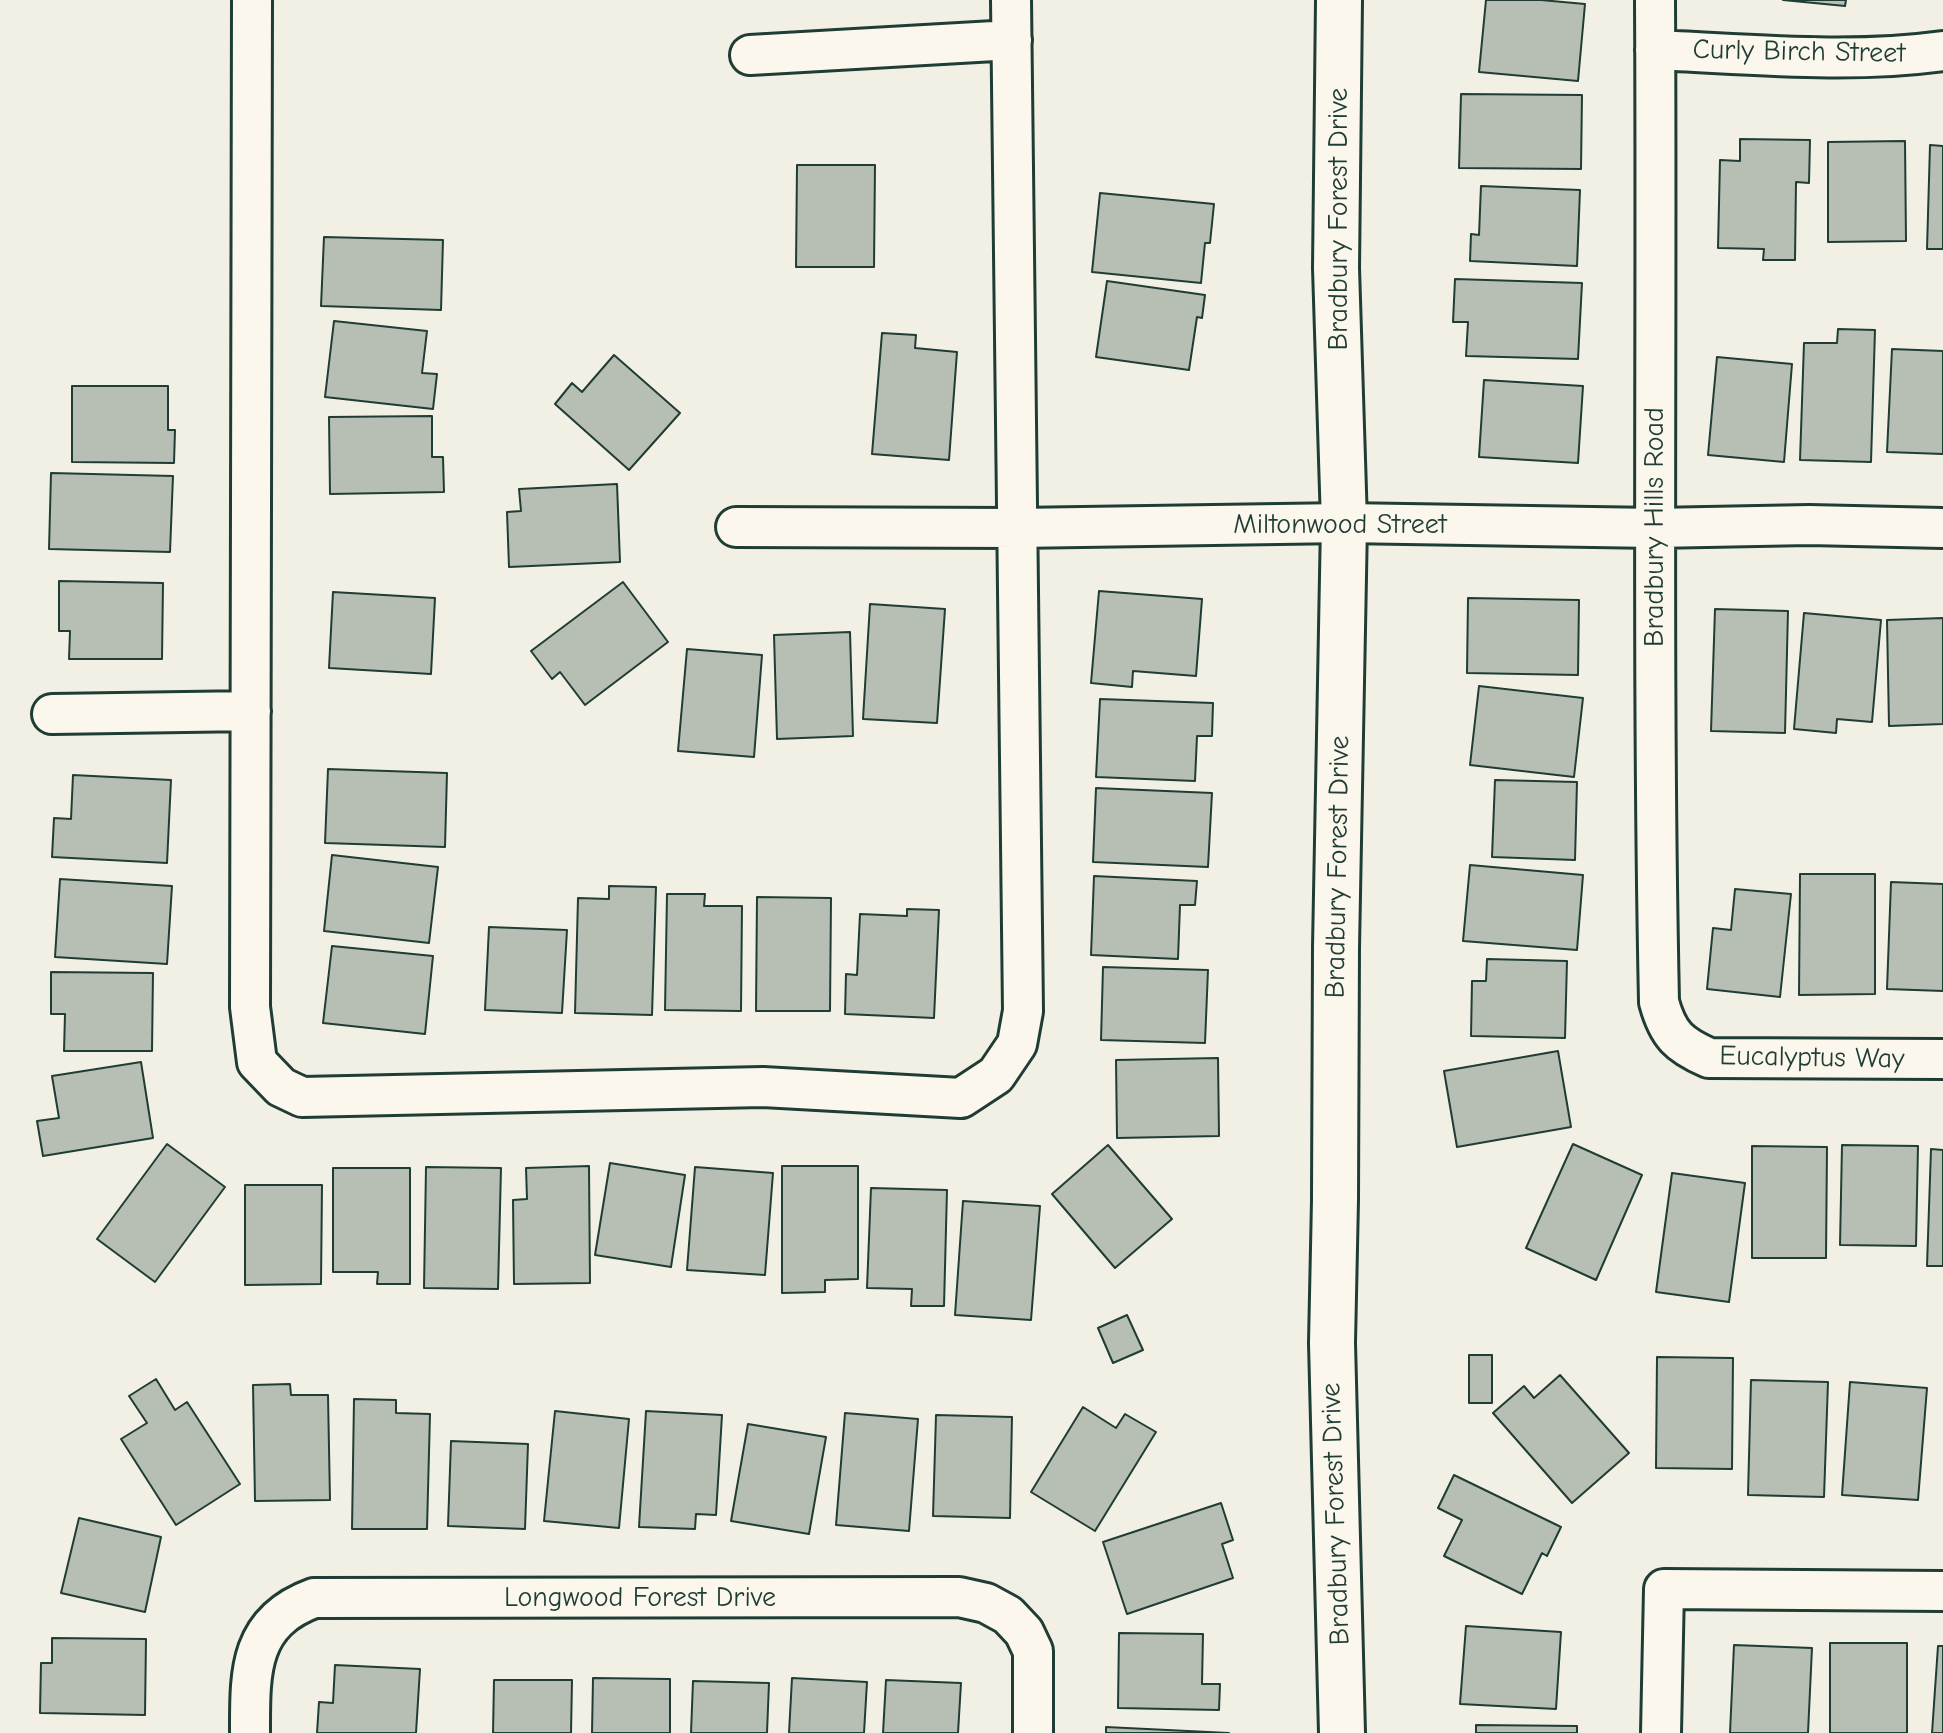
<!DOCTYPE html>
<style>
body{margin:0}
canvas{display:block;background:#f2f0e5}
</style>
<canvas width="1943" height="1733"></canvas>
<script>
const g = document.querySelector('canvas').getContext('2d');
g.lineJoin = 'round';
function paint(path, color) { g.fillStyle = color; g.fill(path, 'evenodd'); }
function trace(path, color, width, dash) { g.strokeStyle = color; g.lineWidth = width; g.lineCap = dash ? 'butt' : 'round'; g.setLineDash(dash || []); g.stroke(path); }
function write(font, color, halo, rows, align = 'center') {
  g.font = font + ' "Comic Neue",sans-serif'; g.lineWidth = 6; g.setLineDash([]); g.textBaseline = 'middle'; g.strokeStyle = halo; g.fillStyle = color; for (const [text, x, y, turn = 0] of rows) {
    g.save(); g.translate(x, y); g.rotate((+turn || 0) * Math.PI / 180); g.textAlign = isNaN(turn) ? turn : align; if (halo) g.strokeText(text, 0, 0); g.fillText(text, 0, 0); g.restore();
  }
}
const building = new Path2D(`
 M1486,0H1541L1585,4L1578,81L1479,72Z
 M1783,0H1846L1845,6Z
 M1461,94L1582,95L1581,169L1459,168Z
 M1740,139L1810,140L1809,183L1796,182L1795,260H1763L1764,249L1718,248L1720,160L1740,161Z
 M1905,141L1906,241L1828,242V142Z
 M1930,145L1943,146V249H1927Z
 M797,165H875L874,267H796Z
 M1481,186L1580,190L1577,266L1470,261L1471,234L1479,235Z
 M1100,193L1214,204L1210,243H1205L1201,283L1092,272Z
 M324,237L443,240L441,310L321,306Z
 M1455,279L1582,283L1578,359L1466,356L1468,322H1453Z
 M1107,281L1205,295L1202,318L1197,317L1189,370L1096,357Z
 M334,321L427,331L422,373L437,374L433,409L325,397Z
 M1838,329L1875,330L1871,462L1800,460L1804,343H1837Z
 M882,333L916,335L915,348L957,352L949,460L872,454Z
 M1892,349L1943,351V454L1887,452Z
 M614,355L680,413L629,470L555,404L572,383L582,392Z
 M1717,357L1792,364L1784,462L1708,455Z
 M1484,380L1583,386L1578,463L1479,457Z
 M72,386H168V430H175L174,463L72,462Z
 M432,416V457H443L444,492L330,494L329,417Z
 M51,473L173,476L170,552L49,549Z
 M617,484L620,562L509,567L507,512L521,511L519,489Z
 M59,581L163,583L162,659H69L70,631H59Z
 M623,582L668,642L585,705L560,672L552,679L531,651Z
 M1099,591L1202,599L1196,676L1133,671L1132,687L1091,683Z
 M333,592L435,598L431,674L329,668Z
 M1468,598L1579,600L1578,675L1467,673Z
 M870,604L945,609L937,723L863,719Z
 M1715,609L1788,611L1785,733L1711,731Z
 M1804,613L1881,620L1872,722L1837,719L1836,733L1794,729Z
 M1943,618V724L1889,726L1887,620Z
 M850,632L853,736L777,739L774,635Z
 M687,649L762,655L754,757L678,751Z
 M1479,686L1583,698L1574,777L1470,765Z
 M1100,699L1213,703L1212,736H1197L1195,781L1096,777Z
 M328,769L447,773L445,847L325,843Z
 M73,775L171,780L167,863L52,857L54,818L71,819Z
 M1495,780L1577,782L1575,860L1492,857Z
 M1096,788L1212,793L1208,867L1093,862Z
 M332,855L438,867L429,943L324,931Z
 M1470,865L1583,875L1577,950L1463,941Z
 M1800,874H1875V994L1799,995Z
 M1094,876L1197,881L1195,905H1180L1178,959L1091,955Z
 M60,879L172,886L167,964L55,957Z
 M1891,882L1943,884V991L1887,989Z
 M609,886L656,887L652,1015L575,1013L578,898L609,899Z
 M1735,889L1791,894L1780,997L1707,989L1713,928L1731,930Z
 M667,894H705L704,906H742L741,1011L665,1010Z
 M757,897L831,898L830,1011H756Z
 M907,909L939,910L934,1018L845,1014L846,974L857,975L860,914L907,916Z
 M489,927L567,930L562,1013L485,1010Z
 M332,946L433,956L425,1034L323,1023Z
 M1487,959L1567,961L1565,1038L1471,1036L1472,981H1486Z
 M1103,967L1208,970L1205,1043L1101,1040Z
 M51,972L153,973L152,1051H64L65,1014H51Z
 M1558,1051L1571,1127L1457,1147L1444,1071Z
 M1218,1058L1219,1136L1117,1138L1116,1060Z
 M141,1062L153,1138L43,1156L37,1121L59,1118L52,1076Z
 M167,1144L225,1187L155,1282L97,1239Z
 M1573,1144L1642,1175L1596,1280L1526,1248Z
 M1108,1145L1172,1219L1115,1268L1052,1194Z
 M1842,1145L1918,1146L1916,1246L1840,1245Z
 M1752,1146L1827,1147L1826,1258H1752Z
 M1931,1149L1943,1150V1266H1927Z
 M610,1163L685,1175L671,1267L595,1255Z
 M589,1166L590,1283L514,1284L513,1200L527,1199L526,1168Z
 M782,1166H858V1279L825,1280V1292L782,1293Z
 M426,1167L501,1168L498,1289L424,1288Z
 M695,1167L773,1173L765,1275L687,1270Z
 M333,1168H410V1284H377L378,1272H333Z
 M1672,1173L1745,1183L1729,1302L1656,1292Z
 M245,1185H322L321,1284L245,1285Z
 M871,1188L947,1190L944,1306H911L912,1289L867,1288Z
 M963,1201L1040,1206L1031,1320L955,1315Z
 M1127,1315L1143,1350L1113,1363L1098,1328Z
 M1469,1355H1492V1403H1469Z
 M1657,1357L1733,1358L1732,1469L1656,1468Z
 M1560,1375L1629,1453L1572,1503L1493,1413L1524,1386L1534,1398Z
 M156,1379L175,1410L187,1402L240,1484L176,1525L121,1439L147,1423L129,1396Z
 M1751,1380L1828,1382L1824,1497L1748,1495Z
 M1850,1382L1927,1388L1918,1500L1842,1495Z
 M290,1384L291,1395H328L330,1500L255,1501L253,1385Z
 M354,1399L396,1400V1413L430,1414L427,1529H352Z
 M1083,1407L1116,1428L1125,1414L1156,1432L1095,1531L1031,1492Z
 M555,1411L629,1419L619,1528L544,1521Z
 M646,1411L722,1415L716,1515L696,1514L695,1529L639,1527Z
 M845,1413L918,1419L909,1531L836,1525Z
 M936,1415L1012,1417L1010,1518L933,1516Z
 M748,1424L826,1437L809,1534L731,1521Z
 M451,1441L528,1444L525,1529L448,1526Z
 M1454,1475L1561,1527L1547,1556L1542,1553L1522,1594L1444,1556L1462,1520L1438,1508Z
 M1221,1503L1233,1540L1222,1544L1233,1578L1127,1614L1103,1542Z
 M79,1518L161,1537L145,1612L61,1593Z
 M1466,1626L1561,1632L1556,1709L1460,1704Z
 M1119,1633L1203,1634L1202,1684H1220L1219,1710L1118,1708Z
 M52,1638L146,1639L145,1715L40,1713L41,1663H52Z
 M1830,1643H1907V1733H1830Z
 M1734,1645L1812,1648L1808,1733H1730Z
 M1938,1646H1943V1733H1932Z
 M335,1665L420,1669L416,1733H317L319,1702L333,1703Z
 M593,1678L670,1679V1733H592Z
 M792,1678L867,1682L864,1733H789Z
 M494,1680H572L571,1733H493Z
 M886,1680L961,1683L958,1733H883Z
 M693,1681L769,1683L767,1733H691Z
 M1476,1725L1577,1726V1733H1476Z
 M1106,1727L1229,1733H1106Z`);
const street = new Path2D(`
 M252,0L250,1007L257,1062L281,1087L302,1097L763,1087L961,1098L996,1075L1017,1044L1023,1011L1011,0
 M1655,0C1657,334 1652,668 1659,1002C1668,1035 1679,1045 1709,1058L1943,1059
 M1655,50C1750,54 1848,64 1943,51
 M750,55L1012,40
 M736,527L1017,528L1344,523L1655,528L1809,525L1943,528
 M52,714L251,711
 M250,1733C250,1673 248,1622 314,1598L959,1597L986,1603L1008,1615L1024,1632L1033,1651V1733
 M1661,1733L1664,1589L1943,1591`);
const secondary = new Path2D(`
 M1339,0L1336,268L1344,523L1336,947L1335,1200L1332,1343L1342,1733`);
const streetNames = [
 ["Curly Birch Street",1799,52,1],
 ["Bradbury Forest Drive",1339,219,-90],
 ["Miltonwood Street",1340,525],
 ["Bradbury Hills Road",1655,527,-90],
 ["Bradbury Forest Drive",1338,867,-89],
 ["Eucalyptus Way",1812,1058,1],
 ["Bradbury Forest Drive",1336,1514,-92],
 ["Longwood Forest Drive",640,1598]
];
paint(building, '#b7beb3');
trace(building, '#1f3d34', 2);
trace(street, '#1f3d34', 44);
trace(secondary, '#1f3d34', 50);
trace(street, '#fbf7ec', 38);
trace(secondary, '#fbf7ec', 44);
write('28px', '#1f3d34', '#fbf7ec', streetNames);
</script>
